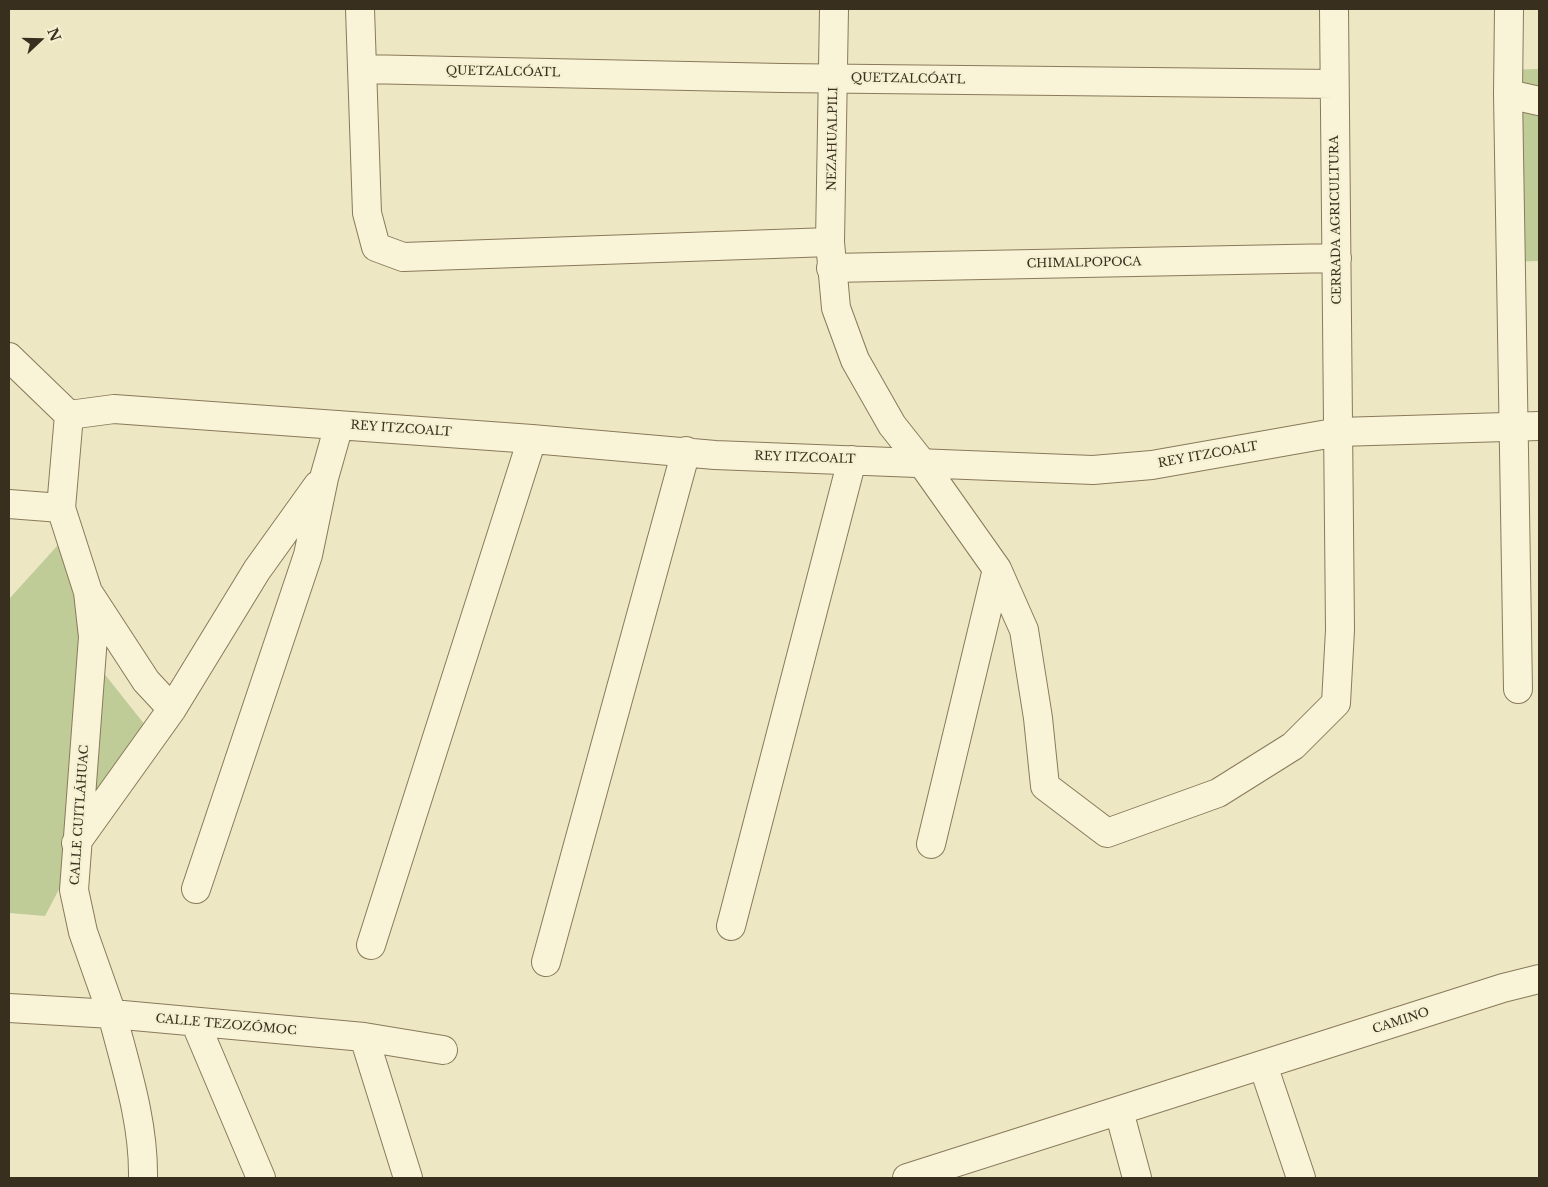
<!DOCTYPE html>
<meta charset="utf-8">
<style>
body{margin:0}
#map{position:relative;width:1548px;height:1187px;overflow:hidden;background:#eee7c4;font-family:"Libre Baskerville",serif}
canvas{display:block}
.frame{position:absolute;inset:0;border:10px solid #392f1e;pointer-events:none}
.north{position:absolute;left:15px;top:15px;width:50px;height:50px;-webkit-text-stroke:4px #f6f0d3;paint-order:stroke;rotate:69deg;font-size:14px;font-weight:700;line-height:20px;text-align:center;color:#392f1e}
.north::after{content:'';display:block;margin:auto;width:18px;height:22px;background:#392f1e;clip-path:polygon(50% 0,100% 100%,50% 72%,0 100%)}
</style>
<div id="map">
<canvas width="1548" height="1187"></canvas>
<div class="frame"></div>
<div class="north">N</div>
</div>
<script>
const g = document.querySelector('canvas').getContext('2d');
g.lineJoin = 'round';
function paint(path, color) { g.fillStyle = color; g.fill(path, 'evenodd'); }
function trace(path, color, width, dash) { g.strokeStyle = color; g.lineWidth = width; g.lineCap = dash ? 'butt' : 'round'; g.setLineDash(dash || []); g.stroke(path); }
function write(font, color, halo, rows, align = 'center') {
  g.font = font + ' "Libre Baskerville",serif'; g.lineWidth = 4.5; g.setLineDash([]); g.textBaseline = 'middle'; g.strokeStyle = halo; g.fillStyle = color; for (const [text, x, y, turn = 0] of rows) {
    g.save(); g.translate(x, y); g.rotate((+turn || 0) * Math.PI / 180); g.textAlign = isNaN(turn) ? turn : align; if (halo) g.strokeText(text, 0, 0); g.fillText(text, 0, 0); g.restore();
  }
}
const green = new Path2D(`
 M1539,69V261L1505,262L1501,70Z
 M58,545L95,662L145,725L45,916L9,913V599Z`);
const minor = new Path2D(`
 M360,9L367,213L376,247L403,257L830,242
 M1509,9L1508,94L1518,689
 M362,69L782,78L1334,84
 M1508,94L1539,101
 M831,268L1337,258
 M69,415L114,409L532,439L715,455L1093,470L1152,465L1339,432
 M922,463L997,569L1024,630L1038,718L1045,786L1107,833L1218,793L1293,746L1336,703L1340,630L1334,9
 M61,508L88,592L146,681L172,709
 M88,592L93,637L74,890L83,932L112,1014L364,1037L443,1050
 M76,843L172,709L257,570L318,485
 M931,844L997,569
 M196,889L308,555L324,478L339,425
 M731,926L852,460
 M371,945L532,439
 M546,962L686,451
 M195,1022L261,1178
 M364,1037L408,1178
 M1263,1065L1301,1178
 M1119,1111L1137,1178
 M907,1178L1503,988L1539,979`);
const tertiary = new Path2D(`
 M834,9L830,242L836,308L855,360L892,425L922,463
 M9,357L69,415L61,508L9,504
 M1339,432L1539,426
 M9,1008L112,1014C126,1068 144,1122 143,1178`);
const streetNames = [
 ["QUETZALCÓATL",503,72,1],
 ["QUETZALCÓATL",908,79,1],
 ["NEZAHUALPILI",833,139,-89],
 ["CERRADA AGRICULTURA",1336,220,-91],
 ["CHIMALPOPOCA",1084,263,-1],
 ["REY ITZCOALT",401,429,4],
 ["REY ITZCOALT",1208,455,-10],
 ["REY ITZCOALT",805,458,2],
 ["CALLE CUITLÁHUAC",80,815,-86],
 ["CAMINO",1401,1021,-18],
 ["CALLE TEZOZÓMOC",226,1025,5]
];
paint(green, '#bfcc98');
trace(minor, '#89795a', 30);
trace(tertiary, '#89795a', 30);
trace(minor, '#f9f3d7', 28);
trace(tertiary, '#f9f3d7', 28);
write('12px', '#392f1e', '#f6f0d3', streetNames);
</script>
